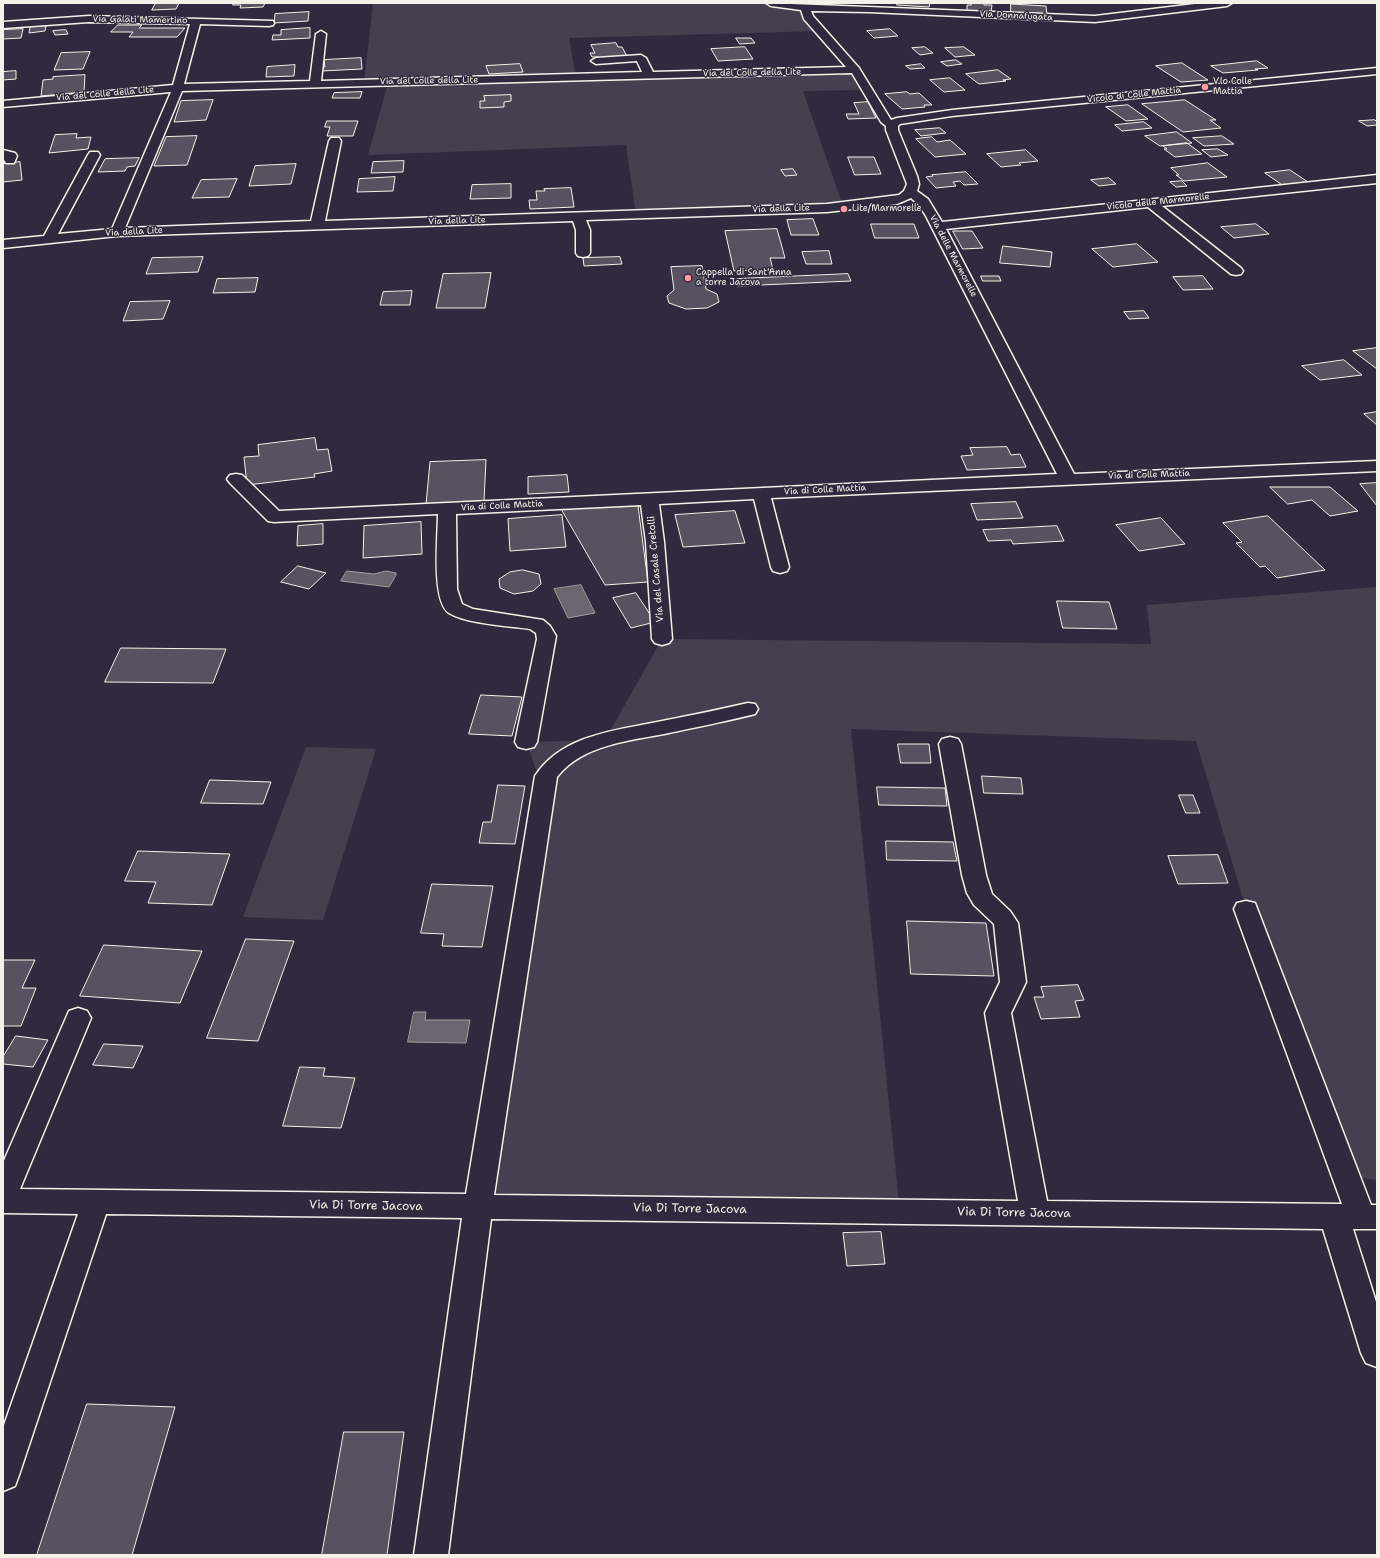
<!DOCTYPE html>
<style>
body{margin:0}
#map{position:relative;width:1380px;height:1558px;overflow:hidden;background:#2f2a3d;font-family:"Shantell Sans",sans-serif}
canvas{display:block}
.frame{position:absolute;inset:0;border:4px solid #f4f1e8;pointer-events:none}
</style>
<div id="map">
<canvas width="1380" height="1558"></canvas>
<div class="frame"></div>
</div>
<script>
const g = document.querySelector('canvas').getContext('2d');
g.lineJoin = 'round';
function paint(path, color) { g.fillStyle = color; g.fill(path, 'evenodd'); }
function trace(path, color, width, dash) { g.strokeStyle = color; g.lineWidth = width; g.lineCap = dash ? 'butt' : 'round'; g.setLineDash(dash || []); g.stroke(path); }
function write(font, color, halo, rows, align = 'center') {
  g.font = font + ' "Shantell Sans",sans-serif'; g.lineWidth = 3; g.setLineDash([]); g.textBaseline = 'middle'; g.strokeStyle = halo; g.fillStyle = color; for (const [text, x, y, turn = 0] of rows) {
    g.save(); g.translate(x, y); g.rotate((+turn || 0) * Math.PI / 180); g.textAlign = isNaN(turn) ? turn : align; if (halo) g.strokeText(text, 0, 0); g.fillText(text, 0, 0); g.restore();
  }
}
const green = new Path2D(`
 M373,3H771L805,8L820,31L569,38L576,77L855,70L867,90L803,91L844,209L636,215L626,145L368,155L388,83H364Z
 M1377,587V1180L1346,1176L1246,909L1196,741L851,729L900,1212L478,1207L544,790L526,742L605,740L662,639L1151,644L1147,605Z
 M306,747L376,749L323,920L243,917Z`);
const water = new Path2D(`
 M347,571L374,574L386,571L396,573V575L389,587L341,581Z
 M581,585L595,613L568,618L554,589Z
 M414,1012H426L425,1020H470L466,1043L408,1042Z`);
const building = new Path2D(`
 M156,3H179L176,9L152,10Z
 M234,3H265L263,7L240,8L241,5H233Z
 M898,3H930L929,7L897,5Z
 M971,3H984V5H992L991,13L967,12V5H971Z
 M1011,4L1046,6L1047,15L1011,14Z
 M309,12L308,21L274,23L275,14Z
 M118,25H142L139,28H185L177,37H129L133,32H111Z
 M46,26L45,31L29,33L30,27Z
 M310,28V38L272,40L273,35H281V30Z
 M23,29L21,38L3,39V30Z
 M890,29L898,36L874,38L867,31Z
 M66,30L68,34L55,35L53,31Z
 M736,38H751L755,43L740,44Z
 M616,43L618,47H622L628,58L599,59L598,57H592L590,53H595L591,45Z
 M745,47L753,59L718,61L711,49Z
 M925,47L933,53L920,55L912,48Z
 M964,47L975,55L955,57L945,48Z
 M90,52L83,69L54,70L61,53Z
 M361,58L362,69L321,71V67H325L324,60Z
 M956,60L962,64L947,66L941,62Z
 M1257,61L1268,68L1255,69L1258,70L1223,73L1211,66Z
 M1182,63L1208,80L1181,82L1156,66Z
 M520,64L523,72L489,74L486,66Z
 M921,64L925,68L910,69L906,66Z
 M295,65L294,76L266,77L267,67Z
 M998,70L1011,79L1003,80L1006,81L979,84L966,74Z
 M16,71V79L3,80V72Z
 M85,75L84,92L41,96L43,80L53,79V77Z
 M950,78L965,90L944,92L930,80Z
 M362,92L360,98H332L334,93Z
 M907,92L910,94L919,93L932,105H924L925,107L902,109L885,94Z
 M511,95V101L504,102V107L480,108V101H485L484,96Z
 M213,100L206,120L174,122L181,101Z
 M1185,100L1216,120H1210L1221,128L1183,132L1142,104Z
 M868,102L876,118L848,119L846,114H859L854,103Z
 M1128,105L1148,119L1126,121L1106,107Z
 M1375,120L1377,122V125L1367,126L1359,121Z
 M327,121H358L353,136H327L330,127H325Z
 M1144,122L1152,128L1122,131L1115,125Z
 M940,128L946,133L921,136L915,130Z
 M1177,132L1192,143L1160,146L1145,136Z
 M77,134L76,138L91,137L88,149L49,153L55,135Z
 M197,136L187,165L154,166L166,137Z
 M1222,136L1234,144L1204,146L1193,138Z
 M932,137L937,142L950,140L966,154L935,157L916,139Z
 M1187,143L1202,154L1175,157L1164,149H1167L1163,146Z
 M1218,149L1228,155L1211,157L1202,150Z
 M1026,150L1038,161L1019,163L1021,165L1001,167L987,154Z
 M848,157H874L881,174L855,175Z
 M139,158L135,166L127,167L125,171L98,172L105,159Z
 M404,161L403,172L371,173L373,162Z
 M20,162L22,180L3,182V164Z
 M1208,163L1227,177L1184,181L1176,175H1179L1171,168Z
 M296,164L291,184L249,186L255,166Z
 M793,169L797,175L785,176L781,170Z
 M1290,170L1311,184L1285,187L1265,173Z
 M966,172L978,184L964,185L960,181L953,182L956,186L936,188L926,177L933,176L932,175Z
 M395,177L393,191L357,192L359,179Z
 M1109,178L1116,184L1099,186L1091,180Z
 M237,179L229,197L192,198L201,180Z
 M1182,181L1187,186L1176,187L1170,182Z
 M511,184V198L470,199L472,185Z
 M571,188L574,207L530,209L529,200H537L536,191H545L544,189Z
 M813,219L819,235H791L787,220Z
 M871,224H914L919,238H875Z
 M1256,224L1269,234L1234,238L1221,227Z
 M777,229L785,258H770L773,269L734,271L725,231Z
 M953,231H972L983,248L963,249Z
 M1137,244L1158,262L1113,267L1092,249Z
 M1003,246L1052,252L1050,267L1000,263Z
 M829,251L832,264H806L802,252Z
 M203,257L198,272L146,274L152,258Z
 M620,257L622,264L584,266L583,258Z
 M702,266L706,289L717,294L719,302L707,308L686,309L669,303L667,296L674,290L671,267Z
 M491,273L485,308H436L443,274Z
 M848,274L851,281L738,286L737,279Z
 M981,276H999L1001,281H983Z
 M1203,276L1213,289L1183,290L1173,277Z
 M258,278L255,292L213,293L217,279Z
 M412,291L410,305H380L383,292Z
 M170,301L163,319L123,321L130,302Z
 M1144,311L1149,318L1129,319L1124,312Z
 M1377,348V369L1353,351Z
 M1344,360L1362,375L1320,380L1302,366Z
 M1377,412V425L1364,414Z
 M315,438L317,450L328,449L332,471L314,474L315,477L247,485L244,457L259,456L258,445Z
 M1007,447L1011,455L1020,454L1026,467L967,470L961,456L973,455L970,448Z
 M486,460L484,501L426,504L430,462Z
 M567,475L569,492L528,494V477Z
 M1377,483V506L1360,484Z
 M1270,487H1330L1358,511L1330,516L1312,500L1288,504Z
 M1016,502L1023,518L977,520L971,504Z
 M638,506L648,582L605,585L561,509Z
 M735,511L745,543L683,547L675,515Z
 M562,515L566,547L510,551L508,519Z
 M1268,516L1325,570L1277,578L1265,566L1260,567L1236,543L1242,542L1223,523Z
 M1161,518L1185,544L1139,551L1116,525Z
 M421,522L422,554L363,558L364,526Z
 M323,524V544L297,546L298,526Z
 M1057,526L1064,541L1013,544L1011,540L988,541L983,530Z
 M298,566L326,573L309,589L281,582Z
 M523,570L539,574L541,584L533,591L514,594L500,588L499,579L510,572Z
 M636,593L655,622L631,628L613,598Z
 M1057,601L1109,602L1117,629L1063,628Z
 M121,648L226,649L213,683L105,682Z
 M481,695L522,697L512,736L469,734Z
 M898,744H929L931,763H901Z
 M982,776L1021,778L1023,794L984,793Z
 M210,780L271,782L263,804L201,803Z
 M498,785L525,786L515,844L479,843L483,822H491Z
 M877,787L945,788L947,806L879,805Z
 M1179,795H1193L1200,813H1186Z
 M886,841L953,842L957,861L887,860Z
 M138,851L230,854L212,905L148,903L156,882L125,881Z
 M1218,855L1228,883L1178,884L1168,856Z
 M432,884L493,886L482,947L442,946L444,934L421,933Z
 M907,921L986,923L994,976L911,974Z
 M246,939L294,941L258,1041L207,1038Z
 M104,945L202,951L180,1003L80,996Z
 M3,960H35L22,988H36L21,1026H3Z
 M1078,985L1084,1000L1075,1001L1080,1017L1041,1019L1034,997H1044L1041,987Z
 M16,1036L48,1040L33,1067L3,1064V1057Z
 M104,1044L143,1046L133,1068L93,1065Z
 M300,1067L325,1068L323,1076L355,1078L341,1128L283,1126Z
 M881,1232L885,1264L847,1266L843,1233Z
 M87,1404L175,1407L132,1555H37Z
 M344,1432H404L387,1555H322Z`);
const minor = new Path2D(`
 M766,3L1095,16L1203,3H1232L1227,6L1095,22L869,12L811,11L813,16L859,68L891,120L897,118L952,110L1377,68V74L952,116L900,124L898,126V130L917,176L919,184L917,191L928,199L942,222L1377,175V183L1162,206L1241,268L1243,271L1241,274L1236,275L1231,274L1148,207L946,229L1074,474L1377,461V471L771,498L789,567L787,571L780,573L773,571L771,567L754,499L659,504L664,542L672,639L669,643L662,645L655,643L652,639L646,542L641,505L456,514L457,589L462,604L473,609L543,620L550,626L556,636L537,742L534,747L526,749L518,747L515,742L537,639L536,633L530,629C509,626 467,624 449,613C431,601 438,535 438,514L274,522L268,521L230,483L227,479L230,475L236,474L242,475L279,511L1057,474L926,216L919,205L911,198L897,204L827,212L586,220L590,230V253L588,256L583,257L578,256L576,253V230L573,221L117,236L3,248V240L44,236L88,155L90,152H98L100,155L58,234L112,229L171,92L3,107V101L173,85L190,24L89,22L3,28V22L89,16L273,21L274,23L273,25L269,26L200,24L184,84L310,81L316,34L321,31L326,34L321,81L642,72L637,61L596,64L591,61L596,58L641,55L646,58L653,72L846,67L804,19L801,10L771,6ZM852,73L881,122L886,126V130L907,184L904,191L899,195L827,204L325,221L341,141L339,138H331L329,141L311,221L125,228L182,91Z
 M3,150L15,153L17,156L14,163H6L3,158Z
 M748,703L755,704L758,709L755,714C727,721 697,727 669,733C630,741 583,744 557,777L494,1195L1018,1201L985,1013L1000,982L994,924L974,905L967,893L962,875L939,744L942,739L950,737L958,739L961,744L986,875L992,894L1010,911L1018,923L1026,982L1011,1013L1047,1201L1342,1204L1234,909L1237,903L1246,901L1255,903L1371,1205H1377V1229H1353L1377,1305V1367L1366,1363L1361,1353L1323,1229L491,1219L448,1555H414L462,1218L106,1214L19,1475L15,1486L3,1491V1428L78,1214L3,1213V1163L69,1011L78,1008L87,1011L91,1018L20,1189L466,1194L535,776C563,733 621,730 667,720C694,715 721,709 748,703Z`);
const markers = [
 [1205,87,4,"#ff9aa2"],
 [844,209,4,"#ff9aa2"],
 [688,278,4,"#ff9aa2"]
];
const farStreetnames = [
 ["Via Donnafugata",1016,16,3],
 ["Via Galati Mamertino",140,20,1],
 ["Via del Colle della Lite",752,73,-1],
 ["Via del Colle della Lite",429,81,-1],
 ["Via del Colle della Lite",105,94,-5],
 ["Vicolo di Colle Mattia",1134,95,-6],
 ["Vicolo delle Marmorelle",1158,202,-6],
 ["Via della Lite",781,209,-2],
 ["Via della Lite",457,221,-2],
 ["Via della Lite",134,232,-3],
 ["Via delle Marmorelle",953,256,62],
 ["Via di Colle Mattia",1149,475,-2],
 ["Via di Colle Mattia",825,490,-3],
 ["Via di Colle Mattia",502,506,-3]
];
const farPoinames = [
 ["V.lo Colle",1213,82],
 ["Mattia",1213,92],
 ["Lite/Marmorelle",852,209],
 ["Cappella di Sant'Anna",696,273],
 ["a torre Jacova",696,283]
];
const streetNames = [
 ["Via del Casale Cretolli",656,569,-95]
];
const nearStreetnames = [
 ["Via Di Torre Jacova",366,1206,1],
 ["Via Di Torre Jacova",690,1209,1],
 ["Via Di Torre Jacova",1014,1213,1]
];
paint(green, '#454050');
paint(water, '#6a6670');
trace(water, '#a19ea0', 1);
paint(building, '#56525f');
trace(building, '#f4f1e8', 1);
trace(minor, '#f4f1e8', 3);
paint(minor, '#2f2a3d');
for (const [x, y, r, color] of markers) { const dot = new Path2D(); dot.arc(x, y, r, 0, 2 * Math.PI); g.fillStyle = color; g.fill(dot); trace(dot, '#2f2a3d', 1.5); }
write('9px', '#f4f1e8', '#2f2a3d', farStreetnames);
write('9px', '#f4f1e8', '#2f2a3d', farPoinames, 'left');
write('10px', '#f4f1e8', '#2f2a3d', streetNames);
write('12px', '#f4f1e8', '#2f2a3d', nearStreetnames);
</script>
